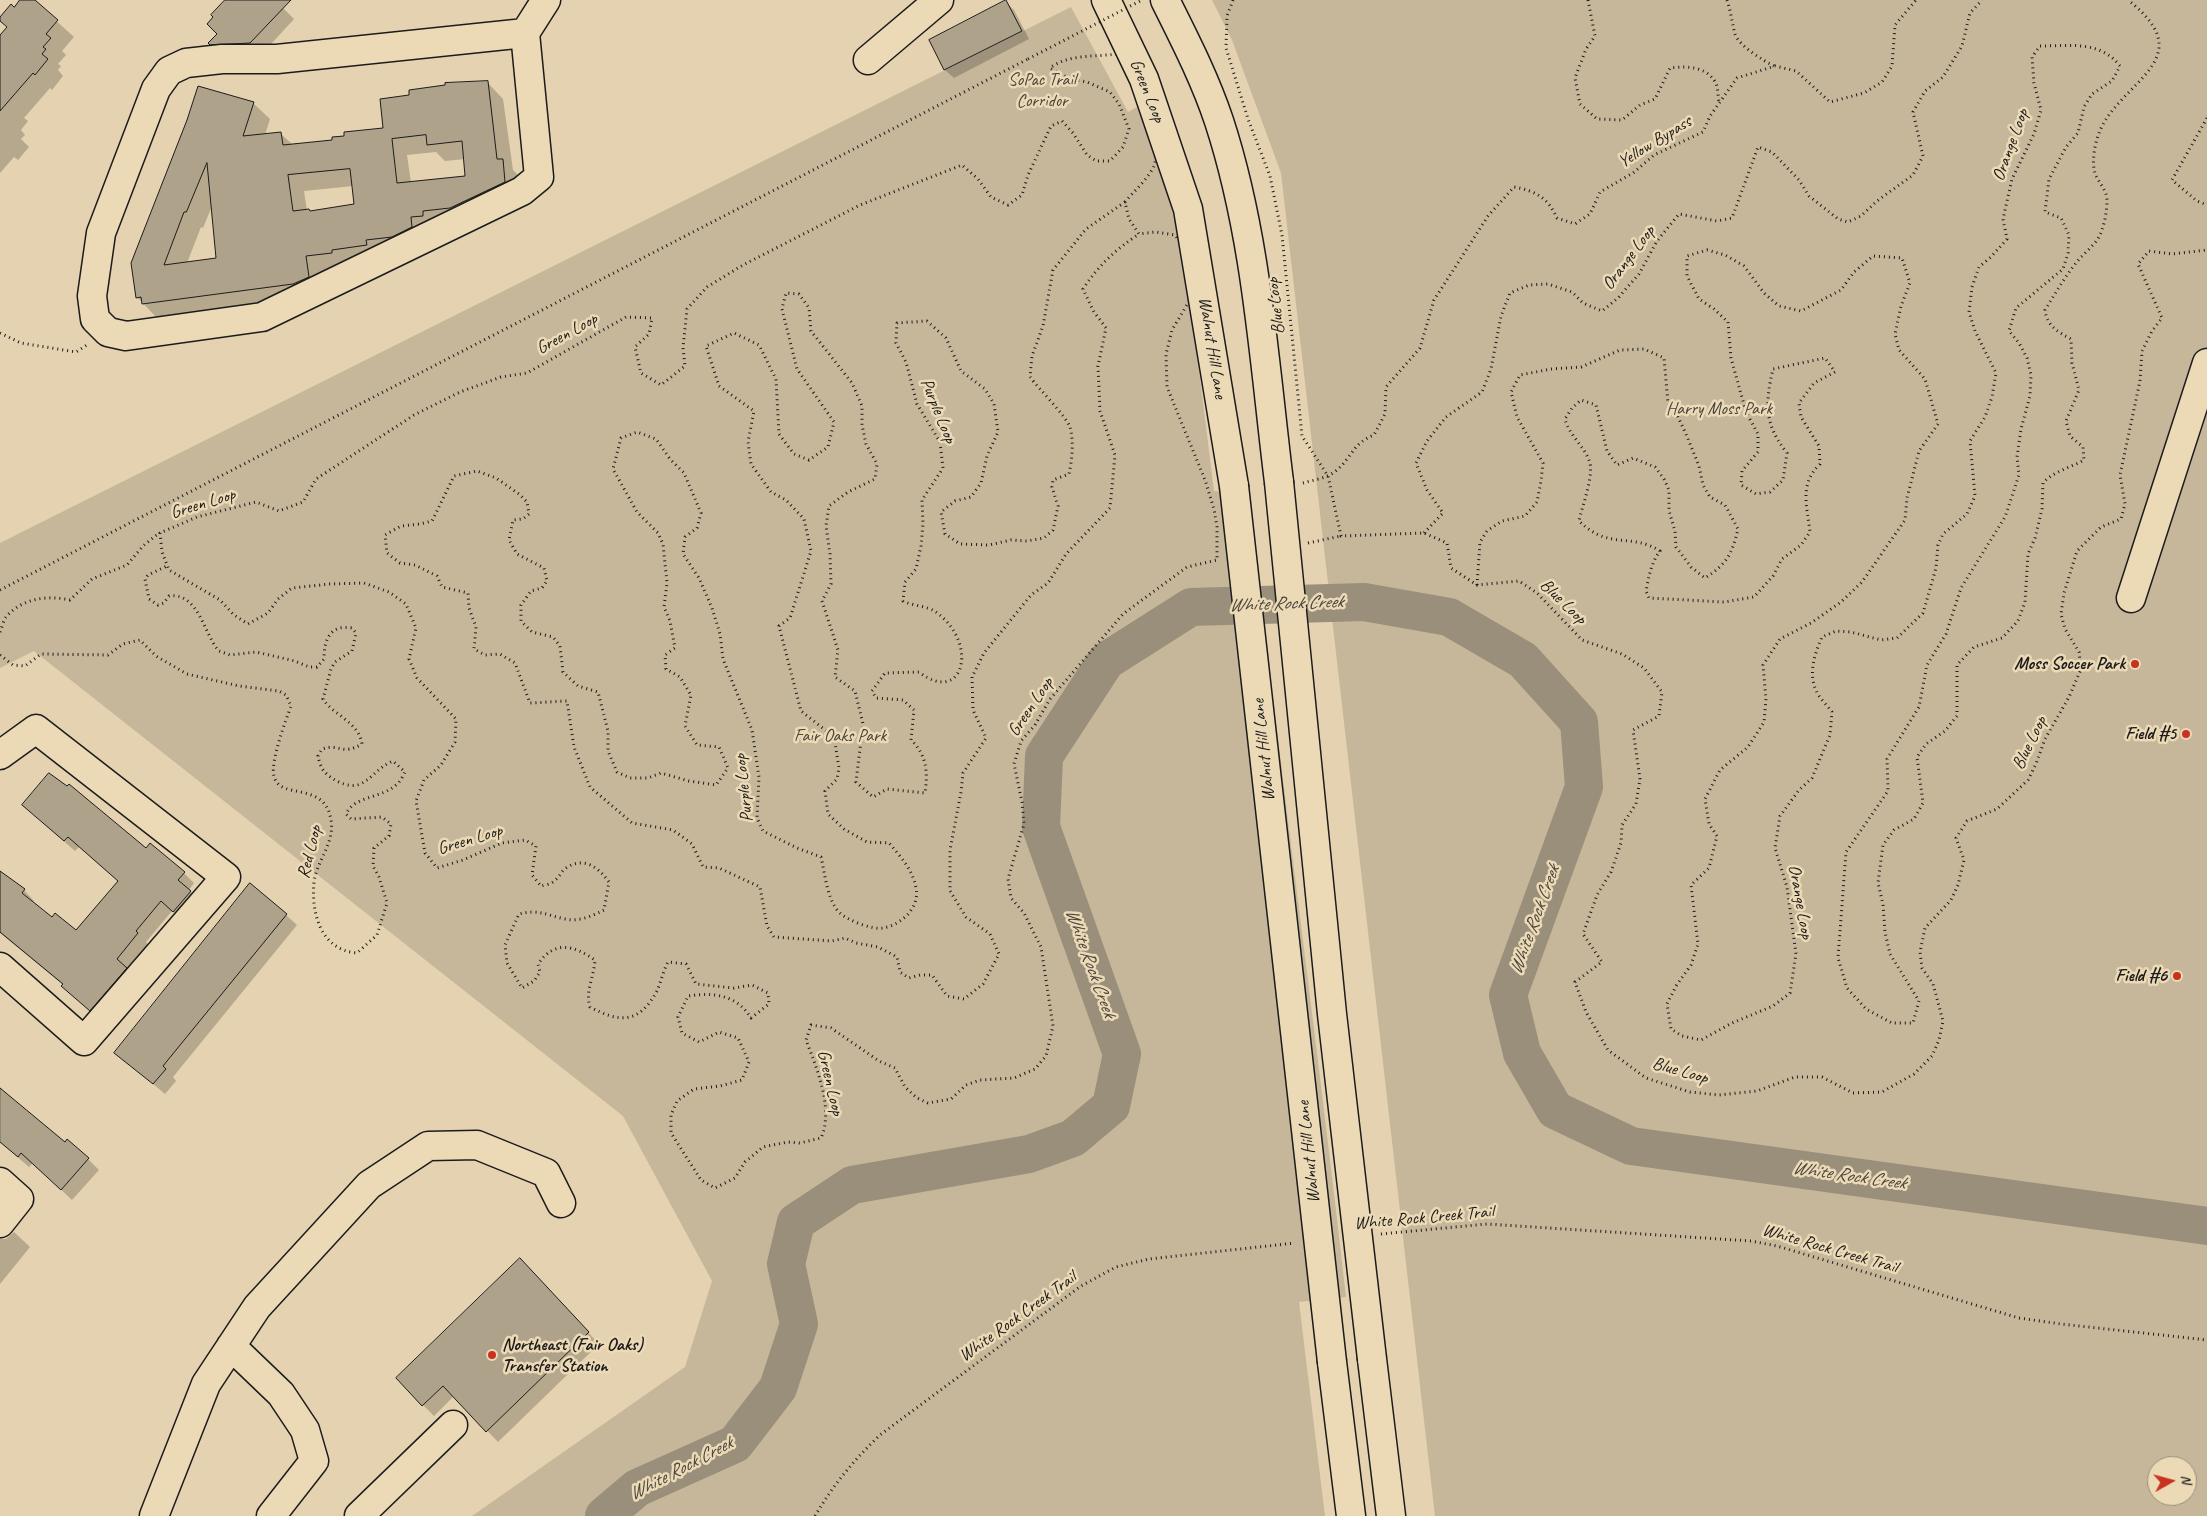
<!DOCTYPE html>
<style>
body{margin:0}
#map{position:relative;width:2207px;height:1516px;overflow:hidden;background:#e4d2b1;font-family:Caveat,sans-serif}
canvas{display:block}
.north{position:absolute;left:2147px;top:1456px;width:50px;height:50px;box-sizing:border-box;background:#ecdab7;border:1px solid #998e79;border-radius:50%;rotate:83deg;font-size:14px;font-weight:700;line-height:20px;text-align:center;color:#1c1c1c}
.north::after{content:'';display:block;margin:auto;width:18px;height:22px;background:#c8321e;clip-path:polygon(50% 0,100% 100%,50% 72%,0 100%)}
</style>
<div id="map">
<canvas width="2207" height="1516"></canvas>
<div class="north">N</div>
</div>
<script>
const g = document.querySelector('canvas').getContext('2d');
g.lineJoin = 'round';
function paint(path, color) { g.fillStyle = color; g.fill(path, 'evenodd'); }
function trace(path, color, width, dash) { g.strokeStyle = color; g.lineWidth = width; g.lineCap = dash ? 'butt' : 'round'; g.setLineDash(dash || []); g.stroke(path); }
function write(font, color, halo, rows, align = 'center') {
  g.font = font + ' Caveat,sans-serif'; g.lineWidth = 5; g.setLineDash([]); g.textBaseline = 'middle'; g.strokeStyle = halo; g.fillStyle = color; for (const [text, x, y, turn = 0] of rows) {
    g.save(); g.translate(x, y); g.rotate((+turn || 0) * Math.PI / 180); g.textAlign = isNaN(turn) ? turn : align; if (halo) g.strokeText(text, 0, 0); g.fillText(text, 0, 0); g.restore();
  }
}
const green = new Path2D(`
 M1212,0H2207V1516H1435L1281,173L1232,40ZM2157,1466H2187V1496H2157Z
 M1071,7L1128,112L1137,107L1172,187L1195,338L1214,491L1250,492C1278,761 1316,1028 1346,1297L1299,1302L1325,1516H472L685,1367L712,1281L623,1116L34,651L0,668V543Z`);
const shadow = new Path2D(`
 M22,0H33L74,37L62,51L66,55L58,64L61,66L58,70L63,76L52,90L50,88L24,118L28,121L21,130L25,135L21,139L29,147L18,160L14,157L0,173V44L8,28L0,19L15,9Z
 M227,0H275L294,19L262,54L222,55L210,43L218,34L215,17Z
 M1006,2L1014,10L1029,39L954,78L945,70L931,40Z
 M487,82L503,99L513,170L519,176L521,198L348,269L321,272L324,293L159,320L137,297L188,120L253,103L270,119L265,135L281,134L293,145L333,141L385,129ZM436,152L445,161L465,159L467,177L411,183L407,155ZM353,186L355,205L311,213L307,211L304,191ZM212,206L217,259L187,263L201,227L203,228Z
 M34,815L146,850L184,873L194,883L189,890L200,902L184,921L172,911L146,942L148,945L127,969L136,979L101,1020L63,985L0,933V872L24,890L34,901L32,903L52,919L76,932L119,882L79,847L75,851Z
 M286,915L297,925L173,1077L176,1081L165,1094L116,1053Z
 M0,1089L65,1144L88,1159L99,1170L72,1200L33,1163L29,1167L0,1142Z
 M14,1232L30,1247L0,1284V1239H6Z
 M531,1271L599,1344L498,1442L454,1396L434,1416L423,1405Z`);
const river = new Path2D(`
 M604,1516L637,1488L735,1444L778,1388L799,1324L786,1264L796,1222L852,1185L1029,1154L1073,1138L1111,1106L1122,1054L1041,827L1044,756L1106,661L1191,607L1364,602L1449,617L1523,660L1579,722L1584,787L1508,995L1522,1053L1555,1110L1631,1146L2207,1226`);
const building = new Path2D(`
 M20,0H35L58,20L46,34L51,38L43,47L46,49L42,54L48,59L35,75L33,73L0,111V35L7,27L0,21V17L11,4L14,7Z
 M225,0H291L250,43L210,45L208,43L217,34L207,24L213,17L211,15Z
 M1006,0L1022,31L944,70L929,40Z
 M488,81L497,159H503L505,182L450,208L423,211V216L411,217L412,227L392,237L366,240L367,245L332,250V253L306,256L309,277L293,284L142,304L141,297L136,298L131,263L187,120L198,86L254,102L243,136L281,132L283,145L332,140V137L344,136V132L383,128L380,99L409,95V90L445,85V83ZM426,135L427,145L462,141L465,176L397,183L392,139ZM207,163L216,258L164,265L184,212H186ZM350,169L354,204L310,211L309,209L293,211L288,175Z
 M49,773L67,786L69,784L146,848L150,843L185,872L178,880L191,891L173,912L161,901L136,931L138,933L117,959L127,968L90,1011L61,986L63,984L0,932V871L25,889L22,893L52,917L55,913L76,930L118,881L68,837L64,841L22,805Z
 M250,883L287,914L163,1066L166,1069L153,1084L114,1053Z
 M0,1088L65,1142L67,1139L89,1158L61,1190L21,1153L18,1157L0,1142Z
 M520,1258L589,1332L486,1432L443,1386L422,1406L396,1378Z`);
const path = new Path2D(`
 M1233,0L1227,16L1226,48L1248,119L1270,176L1282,235L1302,436L1328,476L1341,536L1424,533L1447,543L1451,568L1477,585L1519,581L1537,593L1582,640L1622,654L1644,668L1662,692L1659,716L1633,730L1640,779L1636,804L1622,825L1621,843L1611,872L1597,895L1583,934L1602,962L1575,982L1586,1012L1608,1050L1646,1078L1690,1092L1719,1095L1757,1091L1795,1077H1822L1853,1093L1882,1092L1914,1074L1932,1056L1939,1040L1943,1021L1933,984L1922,968L1920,952L1925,928L1951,900L1958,885L1964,860L1956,838L1967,821L1997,809L2028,780L2036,764L2045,739L2069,697L2081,669L2079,652L2065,629L2061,614L2064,593L2077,551L2101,527L2121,519L2125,504L2120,475L2140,381L2142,351L2152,331L2162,318L2138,264L2149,251L2172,254L2207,250
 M1588,0L1595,36L1586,49L1575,78L1580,104L1597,119L1622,120L1640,105L1655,99L1670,68C1687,66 1706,66 1716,83C1718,88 1718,97 1719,103
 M1727,0C1731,12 1732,23 1735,34C1739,46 1764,61 1774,66
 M1117,54C1127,74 1163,147 1154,166C1148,179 1134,191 1125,202L1129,219L1139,234L1155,232L1175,235L1188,251L1194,293L1172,330L1166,354L1167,387L1205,480L1214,509L1217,527V560L1187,567L1123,614L1050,699L1035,725L1021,741L1014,764L1022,802L1024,824L1008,879L1011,898L1024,913L1041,947L1053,1026L1046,1056L1035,1069L1014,1078L980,1080L966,1085L951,1099L928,1103L917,1098L905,1087L895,1068L879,1061L831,1028L811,1025L806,1040C817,1069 834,1109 821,1138L800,1143L788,1142L763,1147L745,1162L735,1178L715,1188L701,1180L671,1133V1115L677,1101L694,1089L720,1086L742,1080L749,1062L738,1038L719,1032L699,1042L682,1033L678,1017L688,996C714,992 737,995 751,1018L769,1004L768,993L752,985L734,988L696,984L686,964L668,962C663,971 661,982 657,991C639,1024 620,1023 590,1007C585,991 594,977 595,960C573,945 555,940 538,964L540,972L534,981L522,988L507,963L505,945L519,914C539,909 546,915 565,919C579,922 592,916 604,910L609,882C598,867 584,856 566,868C561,871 560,877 555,880C552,884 545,885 541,886L532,875L536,846L525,840L502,843L463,860L437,868L425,853L416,801L424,780L441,765L455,742L456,719L417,678L409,659L416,628L406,604L389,592L364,583L330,584L292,588L278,599L268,613L248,624L234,615L220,600L169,570L162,552L160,533L197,517L256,502L279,511L303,502L316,479L414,415L460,392L501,377L527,373L626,317L652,318L649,334L635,347L641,373L661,385L685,366L683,348L687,309L707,287L743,265L860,205L962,165L978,179L991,197L1008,205L1022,195L1028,175L1051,126L1062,121L1073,133L1087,155L1096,161H1110L1123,147L1129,129L1119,104L1110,92L1087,82L1070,79L1050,68C1068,54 1095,57 1117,54Z
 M2207,118L2172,180L2197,201L2207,205
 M1125,202L1086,229L1053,270L1043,326L1032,356L1030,377C1038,388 1066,416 1070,427C1074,442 1072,460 1069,474L1053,480L1052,487L1058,506L1053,530L1044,538L1027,541L1011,540L989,545L960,544L945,534L941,512L955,501L971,497L981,483L987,456L998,432L994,404L985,389L961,371L946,338L927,321L897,323L896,343L906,362L917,404L940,442L943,468L922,500L923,524L921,546L916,569L905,582L903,601C913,606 928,606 936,612C980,644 963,706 919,672L885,673L872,691L876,698L903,700L914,710L911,740C927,755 928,773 925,793L887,789L873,797L856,782L863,724L855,691L835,677L838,650L822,601L831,584L830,554L826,526L829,506L848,492L875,479L877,464L866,444L862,425V406L852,383L811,331L809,308L799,294L786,293L782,309L797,369L834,422L828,447L809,460L794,454L779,434L776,379L759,345L734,333L706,346L719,386L754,411L748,442L751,464L771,492L786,500L804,519L811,551L790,618L779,626L801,711L834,737L839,768L837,779L825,791L828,814L844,829L867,842L889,843C900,856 913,870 916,888C920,908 901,925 883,928C872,930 850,921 841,914C827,902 825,873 821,857L797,848L763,831L757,818L759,777L752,730L723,659L720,634L712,608L699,578L683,554L685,537L697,528L701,513L684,473L670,459L656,439L637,432L621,438L613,469L637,512L658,533L663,544L667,583L664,607L670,621L675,648L665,655L666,669L680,677L691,695L685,726L697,745L719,747L728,768L716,785L689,781L661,773L648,778H630L617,772L608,751V731L598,692L578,686L563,672L560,646L553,637L532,632L521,621V605L531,591L542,588L547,581L544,568L517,554L509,540L513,520L523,519L529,514L527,502L519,494L496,478L477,471L454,476L432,521L420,524L401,526L385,535L387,553L400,563L415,565L437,576L442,587L468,593L469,608L476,627L474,649L485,655L500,654L515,663L530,703L567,701L574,747L590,787L632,823L673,830L692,844L703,867L719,868L760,887L767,926L774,937L832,941L845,938L856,943L878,947L897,957L900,972L909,978L920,975H932L947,996L964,999L983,984L999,954L990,934L966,917L950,891V850L961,792L963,773L986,738L973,710L972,677L984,653L1031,595L1048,583L1066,554L1110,508L1115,455L1100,411L1098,366L1106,328L1094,312L1083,289C1099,265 1115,250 1139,234
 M0,333L21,343L76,352L87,345
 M1303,483C1314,480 1328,478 1337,470C1352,457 1353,443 1374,435L1385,414L1386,387L1420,348L1434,300L1488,216L1514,187C1536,191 1548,198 1557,218L1575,224L1590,214L1600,192L1633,173L1654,155L1703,132L1710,116L1737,78L1775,66L1796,71L1830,102L1864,93L1882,82L1892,66L1895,25L1916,0
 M1424,533L1443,513L1427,490L1416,463L1427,441L1446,417L1482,392L1491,369L1501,316L1510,293L1529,285L1548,284L1572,292L1583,303L1602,311L1618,298L1639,274L1657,241L1679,214L1717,221L1732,218L1758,147L1772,152L1799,180L1809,196L1838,219L1848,222L1861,216L1877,201L1913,175L1923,156L1913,112L1925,91L1943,77L1962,46L1970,13L1982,0
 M1308,543L1341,536
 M1477,585L1480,542L1487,531L1502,521L1525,516L1537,502L1541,481L1543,463L1517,417L1511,392L1520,375L1551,369L1581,367L1620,350L1644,349L1664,358L1668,403L1678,417L1686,434L1699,466L1703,485L1710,497L1725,505L1738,529C1732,554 1727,564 1705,578L1691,567L1676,547L1675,531L1669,511V490L1664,479L1655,467L1633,458L1617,465L1607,451L1596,405L1581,400L1572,408L1565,419C1569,435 1583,445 1589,460C1595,474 1582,506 1579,521C1610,551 1630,532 1660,551C1651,563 1649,576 1646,591L1649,598L1724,602L1754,597L1773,576L1782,559L1801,545L1810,532C1807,506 1799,484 1820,464L1819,446L1801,417L1799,403L1814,383L1835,372L1825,358L1773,369C1765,404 1764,424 1787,453L1783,480L1770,492L1756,494L1741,485L1742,471L1758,452V434L1746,412L1731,358L1728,322L1714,309L1699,299L1687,276V256L1707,250L1725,255L1744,266L1764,293L1779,306L1801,311L1841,290L1854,272L1873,256L1902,258L1910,283L1901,306L1895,334L1899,350L1925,379L1938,424L1919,451L1907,498L1905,520L1862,582L1841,602L1811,623L1780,639L1763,665L1766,699L1764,722L1748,747L1720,770L1705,799L1709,824L1717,836L1709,868L1691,885L1698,944L1691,965L1676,986L1667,1004L1671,1029L1682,1036L1701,1040L1732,1023L1773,1006L1790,993L1796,954L1787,887L1775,848L1780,816L1799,790L1812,778L1830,735L1832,712C1827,705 1819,698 1816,690C1808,673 1815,653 1822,637L1836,631L1851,632L1881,640L1897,638L1923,613L1936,568L1938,545L1943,534L1967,514L1975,496L1970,441L1985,417L1992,397L1996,373L1975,331L1969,312L1972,287L1979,267L1991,257L2007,239L2003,219L2012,179L2034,134L2041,110L2034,83L2032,57L2040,46C2069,46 2100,40 2120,66L2112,81L2092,94L2084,107L2078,133L2066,147L2049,179L2045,212L2061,218L2069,235L2068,253L2063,269L2016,308L2009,331L2019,343L2027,358L2031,375L2030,396L2021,429L2017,457L2019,475L2005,517L1961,588L1946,634L1927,665L1919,707L1887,759L1888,791L1846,852L1838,958L1847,988L1866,1009L1892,1023H1913L1919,1001L1890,954L1885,932L1883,904L1878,883L1883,845L1894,830L1914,819L1923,803L1917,757L1926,744L1945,731L1957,716V665L1974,647L2002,638L2018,621L2025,602L2028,554L2035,538L2042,509L2043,483C2054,471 2070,468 2084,460L2083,447L2070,436L2066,421L2079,390L2072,363L2071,339C2058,332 2047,326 2045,310C2055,294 2064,278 2076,263C2083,254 2093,247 2099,237C2104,227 2107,212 2107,200C2107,190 2098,182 2095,173C2092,163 2094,149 2097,139C2112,83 2207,62 2128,0
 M0,590L1028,59
 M0,632C2,628 3,621 6,617C22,598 48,595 70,600L92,579L127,565L143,546L159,533
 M0,655L13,665L25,666L41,654L108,655L123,644L140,640L156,656L187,674L239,686L279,691L286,695L291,706C286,720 270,762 274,776C279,801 325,780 331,820C335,843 317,860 314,882C311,914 321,950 357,953L377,935L387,903L379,877L373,866L374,848L389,836L391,824L382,817L351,819L346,814C354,796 382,798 396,785C400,782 403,776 405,772L393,761C378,767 372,779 360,784C349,789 331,780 324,771C321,768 319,761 318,756L322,749C340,743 341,756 362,744C359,722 333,715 323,699L331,669L335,662L352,651L356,633L352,628C330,624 324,640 324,659L317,667H309L295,661L256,652L230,655L219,651C204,635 199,592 169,596L164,603L158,605L149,599L145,579L148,575L167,566
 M1381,1234L1487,1224L1751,1241L1777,1246L2019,1318L2061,1324L2207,1340
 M815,1516C833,1485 854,1460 880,1435L1081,1286L1116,1267L1149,1259L1295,1243`);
const minor = new Path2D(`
 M525,33L277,59H222L186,63L169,71L156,89L101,233L92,296L95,319L108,332L126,336L262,317L522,191L539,177L525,33L546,0
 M868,60L939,0
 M2131,598L2207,363
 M0,755L36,729L226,877L84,1041L0,967
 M0,1182L19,1199L0,1223
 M231,1346L281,1394L305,1430L314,1461L271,1516
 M154,1516L206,1384L257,1307L369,1185L428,1146L477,1145L546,1173L561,1203
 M359,1516L453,1425`);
const major = new Path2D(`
 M1106,0L1144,79L1188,209L1234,486
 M1165,0C1185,40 1205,79 1219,121C1257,237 1264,362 1279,482
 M1372,1359L1391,1516
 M1332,1362L1351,1516`);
const pathBridge = new Path2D(`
 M1028,59L1142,0`);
const majorBridge = new Path2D(`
 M1279,482L1332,1014L1372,1359
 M1234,486L1332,1362`);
const markers = [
 [2135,664,5,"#c8321e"],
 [2186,734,5,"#c8321e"],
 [2177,976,5,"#c8321e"],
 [492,1355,5,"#c8321e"]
];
const parkNames = [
 ["SoPac Trail",1042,80],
 ["Corridor",1042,101],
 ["Harry Moss Park",1719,409],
 ["Fair Oaks Park",840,736]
];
const streetNames = [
 ["Green Loop",1147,91,68],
 ["Yellow Bypass",1655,142,-32],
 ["Orange Loop",2011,145,-70],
 ["Orange Loop",1629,258,-53],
 ["Blue Loop",1276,306,-96],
 ["Green Loop",567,334,-29],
 ["Walnut Hill Lane",1212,348,81],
 ["Purple Loop",938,411,68],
 ["Green Loop",203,504,-17],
 ["Blue Loop",1563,602,44],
 ["Green Loop",1031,707,-56],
 ["Blue Loop",2030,743,-64],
 ["Walnut Hill Lane",1264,750,-96],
 ["Purple Loop",744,788,-96],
 ["Green Loop",470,840,-17],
 ["Red Loop",310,852,-76],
 ["Orange Loop",1800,902,80],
 ["Blue Loop",1680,1071,16],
 ["Green Loop",830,1083,77],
 ["Walnut Hill Lane",1309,1152,-96],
 ["White Rock Creek Trail",1424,1218,-5],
 ["White Rock Creek Trail",1830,1249,16],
 ["White Rock Creek Trail",1018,1317,-36]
];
const poiNames = [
 ["Moss Soccer Park",2125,664],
 ["Field #5",2176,734],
 ["Field #6",2167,976],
 ["Northeast (Fair Oaks)",502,1345,"left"],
 ["Transfer Station",502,1366,"left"]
];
const waterNames = [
 ["White Rock Creek",1286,604,-2],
 ["White Rock Creek",1535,920,-70],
 ["White Rock Creek",1090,963,70],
 ["White Rock Creek",1849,1176,8],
 ["White Rock Creek",681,1469,-28]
];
paint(green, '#c6b79b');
paint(shadow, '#0003');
trace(river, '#9a8f7a', 38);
paint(building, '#afa28a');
trace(building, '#1c1c1c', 1);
trace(minor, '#1c1c1c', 31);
trace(major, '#1c1c1c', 31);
trace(path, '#1c1c1c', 3, [1, 4]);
trace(minor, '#ecdab7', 28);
trace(major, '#ecdab7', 28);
trace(majorBridge, '#1c1c1c', 31, []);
trace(pathBridge, '#1c1c1c', 3, [1, 4]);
trace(majorBridge, '#ecdab7', 28);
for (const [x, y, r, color] of markers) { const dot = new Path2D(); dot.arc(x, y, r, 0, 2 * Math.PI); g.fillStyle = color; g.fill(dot); trace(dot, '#ecdab7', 2); }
write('18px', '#46433c', '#ecdab7', parkNames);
write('18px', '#1c1c1c', '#ecdab7', streetNames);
write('bold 18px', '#1c1c1c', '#ecdab7', poiNames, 'right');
write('italic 19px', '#48443d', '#ecdab7', waterNames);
</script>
